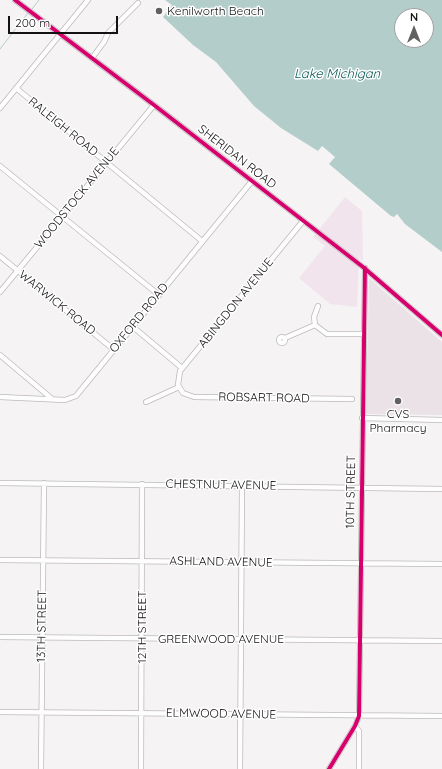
<!DOCTYPE html>
<style>
body{margin:0}
#map{position:relative;width:442px;height:769px;overflow:hidden;background:#f5f3f4;font-family:Quicksand,sans-serif}
canvas{display:block}
.north{position:absolute;left:394px;top:8px;width:40px;height:40px;box-sizing:border-box;background:#fff;border:1px solid #a1a0a0;border-radius:50%;rotate:0deg;font-size:11px;font-weight:700;line-height:16px;text-align:center;color:#131112}
.north::after{content:'';display:block;margin:auto;width:14px;height:18px;background:#626061;clip-path:polygon(50% 0,100% 100%,50% 72%,0 100%)}
.scale{position:absolute;left:8px;top:16px;width:110px;height:18px;box-sizing:border-box;border:2px solid #131112;border-top:0;padding-left:5px;font-size:12px;line-height:14px;white-space:nowrap;color:#131112;-webkit-text-stroke:3px #fff;paint-order:stroke}
</style>
<div id="map">
<canvas width="442" height="769"></canvas>
<div class="north">N</div>
<div class="scale">200 m</div>
</div>
<script>
const g = document.querySelector('canvas').getContext('2d');
g.lineJoin = 'round';
function paint(path, color) { g.fillStyle = color; g.fill(path, 'evenodd'); }
function trace(path, color, width, dash) { g.strokeStyle = color; g.lineWidth = width; g.lineCap = dash ? 'butt' : 'round'; g.setLineDash(dash || []); g.stroke(path); }
function write(font, color, halo, rows, align = 'center') {
  g.font = font + ' Quicksand,sans-serif'; g.lineWidth = 3; g.setLineDash([]); g.textBaseline = 'middle'; g.strokeStyle = halo; g.fillStyle = color; for (const [text, x, y, turn = 0] of rows) {
    g.save(); g.translate(x, y); g.rotate((+turn || 0) * Math.PI / 180); g.textAlign = isNaN(turn) ? turn : align; if (halo) g.strokeText(text, 0, 0); g.fillText(text, 0, 0); g.restore();
  }
}
const built = new Path2D(`
 M369,278L442,342V415L366,414Z`);
const green = new Path2D(`
 M345,197L362,211L363,261L359,258L357,307L330,304L299,278L325,246L313,237Z`);
const water = new Path2D(`
 M165,0H442V252L405,224L397,214L394,217L391,216L329,164L335,157L322,146L318,151L281,128L254,106L216,62L193,45L163,17L172,5ZM402,16H426V40H402Z`);
const stream = new Path2D(`
 M32,9L39,0
 M0,49L28,13`);
const minor = new Path2D(`
 M15,0L154,105L363,267L442,335
 M92,58L104,42L108,33L138,3
 M16,88L202,241
 M0,108L88,0
 M0,166L159,295
 M303,221L180,371L178,385L183,393L194,397L352,399
 M0,256L113,349
 M0,292L154,105
 M315,325L314,317L318,306
 M132,326L182,368
 M279 340a3 3 0 1 1 6 0a3 3 0 1 1-6 0Z
 M285,338L315,325L327,334H363
 M0,355L51,398
 M0,397L65,400L76,396L252,181
 M146,402L179,387
 M362,418L442,420
 M0,483L442,489
 M0,560L442,564
 M0,637L442,641
 M0,712L442,716
 M355,726L359,731V769
 M41,769L44,483
 M141,769L142,484
 M240,769L242,486
 M329,769L355,726L359,716L365,268`);
const cycleway = new Path2D(`
 M15,0L154,105L363,267L442,335
 M329,769L355,726L359,716L365,268`);
const markers = [
 [159,11,4,"#626061"],
 [398,401,4,"#626061"]
];
const poiNames = [
 ["Kenilworth Beach",167,11],
 ["CVS",398,414,"center"],
 ["Pharmacy",398,428,"center"]
];
const streetNames = [
 ["RALEIGH ROAD",63,127,39],
 ["SHERIDAN ROAD",237,157,38],
 ["WOODSTOCK AVENUE",77,198,-51],
 ["WARWICK ROAD",57,303,39],
 ["ABINGDON AVENUE",236,303,-51],
 ["OXFORD ROAD",139,318,-51],
 ["ROBSART ROAD",264,398,1],
 ["CHESTNUT AVENUE",221,485,1],
 ["10TH STREET",351,492,-89],
 ["ASHLAND AVENUE",221,562,1],
 ["13TH STREET",42,626,-89],
 ["12TH STREET",142,627,-90],
 ["GREENWOOD AVENUE",221,639],
 ["ELMWOOD AVENUE",221,714,1]
];
const waterNames = [
 ["Lake Michigan",337,74]
];
paint(built, '#eae2e7');
paint(green, '#f2e4ed');
paint(water, '#b3cdcb');
trace(stream, '#b3cdcb', 1);
trace(minor, '#bcbabb', 6);
trace(minor, '#fefdfd', 4.5);
trace(cycleway, '#d6006c', 4);
for (const [x, y, r, color] of markers) { const dot = new Path2D(); dot.arc(x, y, r, 0, 2 * Math.PI); g.fillStyle = color; g.fill(dot); trace(dot, '#fff', 1.5); }
write('12px', '#131112', '#fff', poiNames, 'left');
write('12px', '#131112', '#fff', streetNames);
write('italic 13px', '#085955', '#fff', waterNames);
</script>
